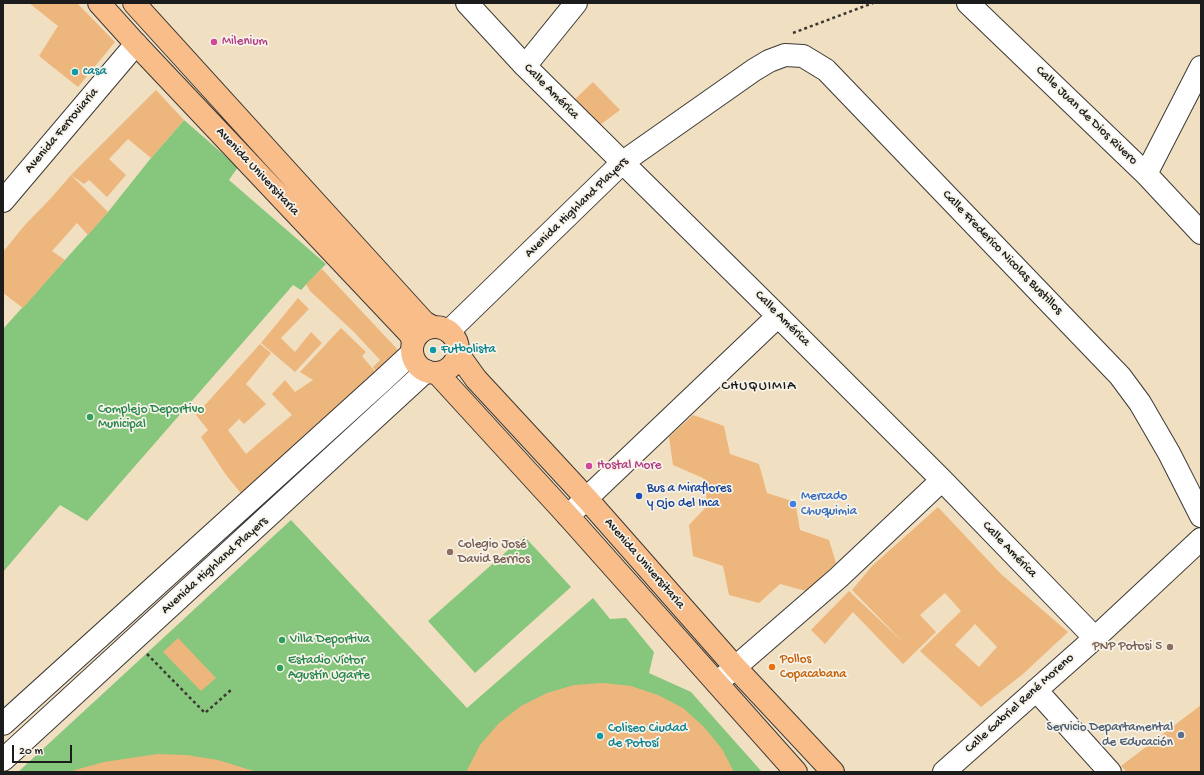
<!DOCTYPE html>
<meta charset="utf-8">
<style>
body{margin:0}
#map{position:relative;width:1204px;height:775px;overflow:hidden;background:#f1dfc1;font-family:"Gochi Hand",sans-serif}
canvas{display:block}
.frame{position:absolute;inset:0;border:4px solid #1c1c1c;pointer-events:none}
.scale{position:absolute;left:12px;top:745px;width:60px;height:18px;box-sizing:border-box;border:2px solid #1c1c1c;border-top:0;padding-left:5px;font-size:12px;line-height:14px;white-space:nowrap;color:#1c1c1c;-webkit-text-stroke:3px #f7f3e8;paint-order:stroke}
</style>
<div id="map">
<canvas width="1204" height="775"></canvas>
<div class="frame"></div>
<div class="scale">20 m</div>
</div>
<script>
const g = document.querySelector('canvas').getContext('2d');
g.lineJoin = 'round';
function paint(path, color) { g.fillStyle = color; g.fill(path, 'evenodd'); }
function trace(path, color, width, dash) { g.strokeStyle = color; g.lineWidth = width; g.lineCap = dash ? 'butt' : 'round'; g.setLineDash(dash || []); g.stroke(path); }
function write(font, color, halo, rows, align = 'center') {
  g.font = font + ' "Gochi Hand",sans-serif'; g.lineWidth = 3.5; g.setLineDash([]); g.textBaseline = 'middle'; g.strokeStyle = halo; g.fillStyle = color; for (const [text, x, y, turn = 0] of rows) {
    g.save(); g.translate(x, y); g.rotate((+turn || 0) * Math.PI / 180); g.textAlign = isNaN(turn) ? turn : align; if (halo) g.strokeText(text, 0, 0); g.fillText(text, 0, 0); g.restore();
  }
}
const green = new Path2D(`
 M184,120L238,167L229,180L326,264L301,290L293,285L87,521L60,505L3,572V329L108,212L151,158Z
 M291,520L467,708L593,598L610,619L626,618L654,652L649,673L691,692L762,772H18Z
 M524,536L571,587L475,673L428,621Z`);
const building = new Path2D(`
 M29,3H77L115,42L78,87L39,56L58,26Z
 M593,82L620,110L596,128L571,103Z
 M156,90L184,120L151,158L128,139L109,159L126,175L107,197L89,180L84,184L71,175L108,212L88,235L77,223L52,251L65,260L23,308L3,293V252L24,226L51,198L71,175Z
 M322,269L398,350L394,363L244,497L226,475L201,437L208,430L196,415L260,344L271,353L246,384L266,404L244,424L239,419L228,430L246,454L262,440L292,415L272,394L285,380L295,392L313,380L300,372L341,328L366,352L362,356L378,375L373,367L380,360L354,332L310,291L306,284Z
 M298,298L309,309L281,338L295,352L311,332L322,343L295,372L261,343Z
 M693,415L724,426L730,454L759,464L767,493L795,502L800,530L829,540L836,563L806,591L780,584L759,603L729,595L723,566L693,556L689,525L708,505L703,478L673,465L669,437Z
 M938,507L1001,574L1068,632L1023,674L981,707L920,651L961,611L945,593L920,615L936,632L903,664L853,612L825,644L811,630L849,591L904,643L852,590L872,566ZM975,624L997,647L979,667L955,645Z
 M178,638L216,678L201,691L163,652Z
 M603,683L631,686L658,695L683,708L704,727L722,749L734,772H466L480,745L499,723L521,706L547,693L574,685Z
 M1201,705V772H1127L1121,766Z
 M157,754L187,755L218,760L257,772H71L75,770L104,762Z`);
const path = new Path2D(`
 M793,33L873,3
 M147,654L205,713L231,690`);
const minor = new Path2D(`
 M467,3L525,66L778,316L942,480L1095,638
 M968,3L1146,174L1201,233
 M525,66L576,3
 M1146,174L1201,67
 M3,201L136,44
 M449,331L623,162L754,70L769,61L785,55L803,56L826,70L1120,376L1140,403L1169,453L1201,516
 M568,516L778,316
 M717,683L838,578L942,480
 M1036,690L1110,772
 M3,724L383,380L412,353
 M3,760L426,371
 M944,772L1095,638L1201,539`);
const major = new Path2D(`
 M99,3L136,44L410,334L413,341
 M134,3L424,322L431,326
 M412 350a23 23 0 1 1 46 0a23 23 0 1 1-46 0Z
 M458,354L476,379L587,499L735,667L833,772
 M437,373L568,516L796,772`);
const markers = [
 [214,42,4,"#d1479c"],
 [75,72,4,"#0f9aa8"],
 [433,350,4,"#0f9aa8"],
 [90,417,4,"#2e9e5b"],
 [589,466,4,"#d1479c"],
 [639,496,4,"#1a4fb4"],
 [793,504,4,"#3f7fe0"],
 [450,552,4,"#8d6e63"],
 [282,640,4,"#2e9e5b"],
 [1170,647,4,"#8d6e63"],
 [772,667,4,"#e8710a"],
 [280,668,4,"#2e9e5b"],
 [1181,735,4,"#5c6f8a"],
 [600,736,4,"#0f9aa8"]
];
const hotelNames = [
 ["Milenium",222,42],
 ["Hostal More",597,466]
];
const cultureNames = [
 ["casa",83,72],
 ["Futbolista",441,350],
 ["Coliseo Ciudad",608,729],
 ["de Potosí",608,744]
];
const streetNames = [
 ["Calle América",551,92,45],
 ["Calle Juan de Dios Rivero",1086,116,44],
 ["Avenida Ferroviaria",62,131,-50],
 ["Avenida Universitaria",257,172,47],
 ["Avenida Highland Players",577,208,-44],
 ["Calle Frederico Nicolas Bustillos",1002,253,46],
 ["Calle América",782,319,45],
 ["Calle América",1009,550,46],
 ["Avenida Universitaria",644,564,49],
 ["Avenida Highland Players",215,566,-42],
 ["Calle Gabriel René Moreno",1020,704,-42]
];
const leisureNames = [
 ["Complejo Deportivo",98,410],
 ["Municipal",98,425],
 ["Villa Deportiva",290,640],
 ["Estadio Víctor",288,661],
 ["Agustín Ugarte",288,676]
];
const transitNames = [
 ["Bus a Miraflores",647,489],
 ["y Ojo del Inca",647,504]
];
const shopNames = [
 ["Mercado",801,497],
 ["Chuquimia",801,512]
];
const educationNames = [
 ["Colegio José",458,545],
 ["David Berrios",458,560],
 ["PNP Potosi 5",1162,647,"right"]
];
const foodNames = [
 ["Pollos",780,660],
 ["Copacabana",780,675]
];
const serviceNames = [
 ["Servicio Departamental",1173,728],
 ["de Educación",1173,743]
];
const neighbourhoodNames = [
 ["CHUQUIMIA",759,387]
];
paint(green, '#87c67d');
paint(building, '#edb67c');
trace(minor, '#3c3935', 24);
trace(major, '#3c3935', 24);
trace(path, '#3c3935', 2.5, [3, 3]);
trace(minor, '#fff', 22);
trace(major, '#f8bd89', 22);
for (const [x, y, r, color] of markers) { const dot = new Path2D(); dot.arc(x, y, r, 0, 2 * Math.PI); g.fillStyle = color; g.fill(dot); trace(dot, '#f7f3e8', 1.5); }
write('13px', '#b23c85', '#f7f3e8', hotelNames, 'left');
write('13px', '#0d838f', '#f7f3e8', cultureNames, 'left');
write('13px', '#1c1c1c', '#f7f3e8', streetNames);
write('13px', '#27864d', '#f7f3e8', leisureNames, 'left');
write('13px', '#164399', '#f7f3e8', transitNames, 'left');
write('13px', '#366cbe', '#f7f3e8', shopNames, 'left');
write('13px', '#785e54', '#f7f3e8', educationNames, 'left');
write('13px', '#c56008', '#f7f3e8', foodNames, 'left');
write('13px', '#4e5e75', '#f7f3e8', serviceNames, 'right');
g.letterSpacing = '1px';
write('14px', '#1c1c1c', '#f7f3e8', neighbourhoodNames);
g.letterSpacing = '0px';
</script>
